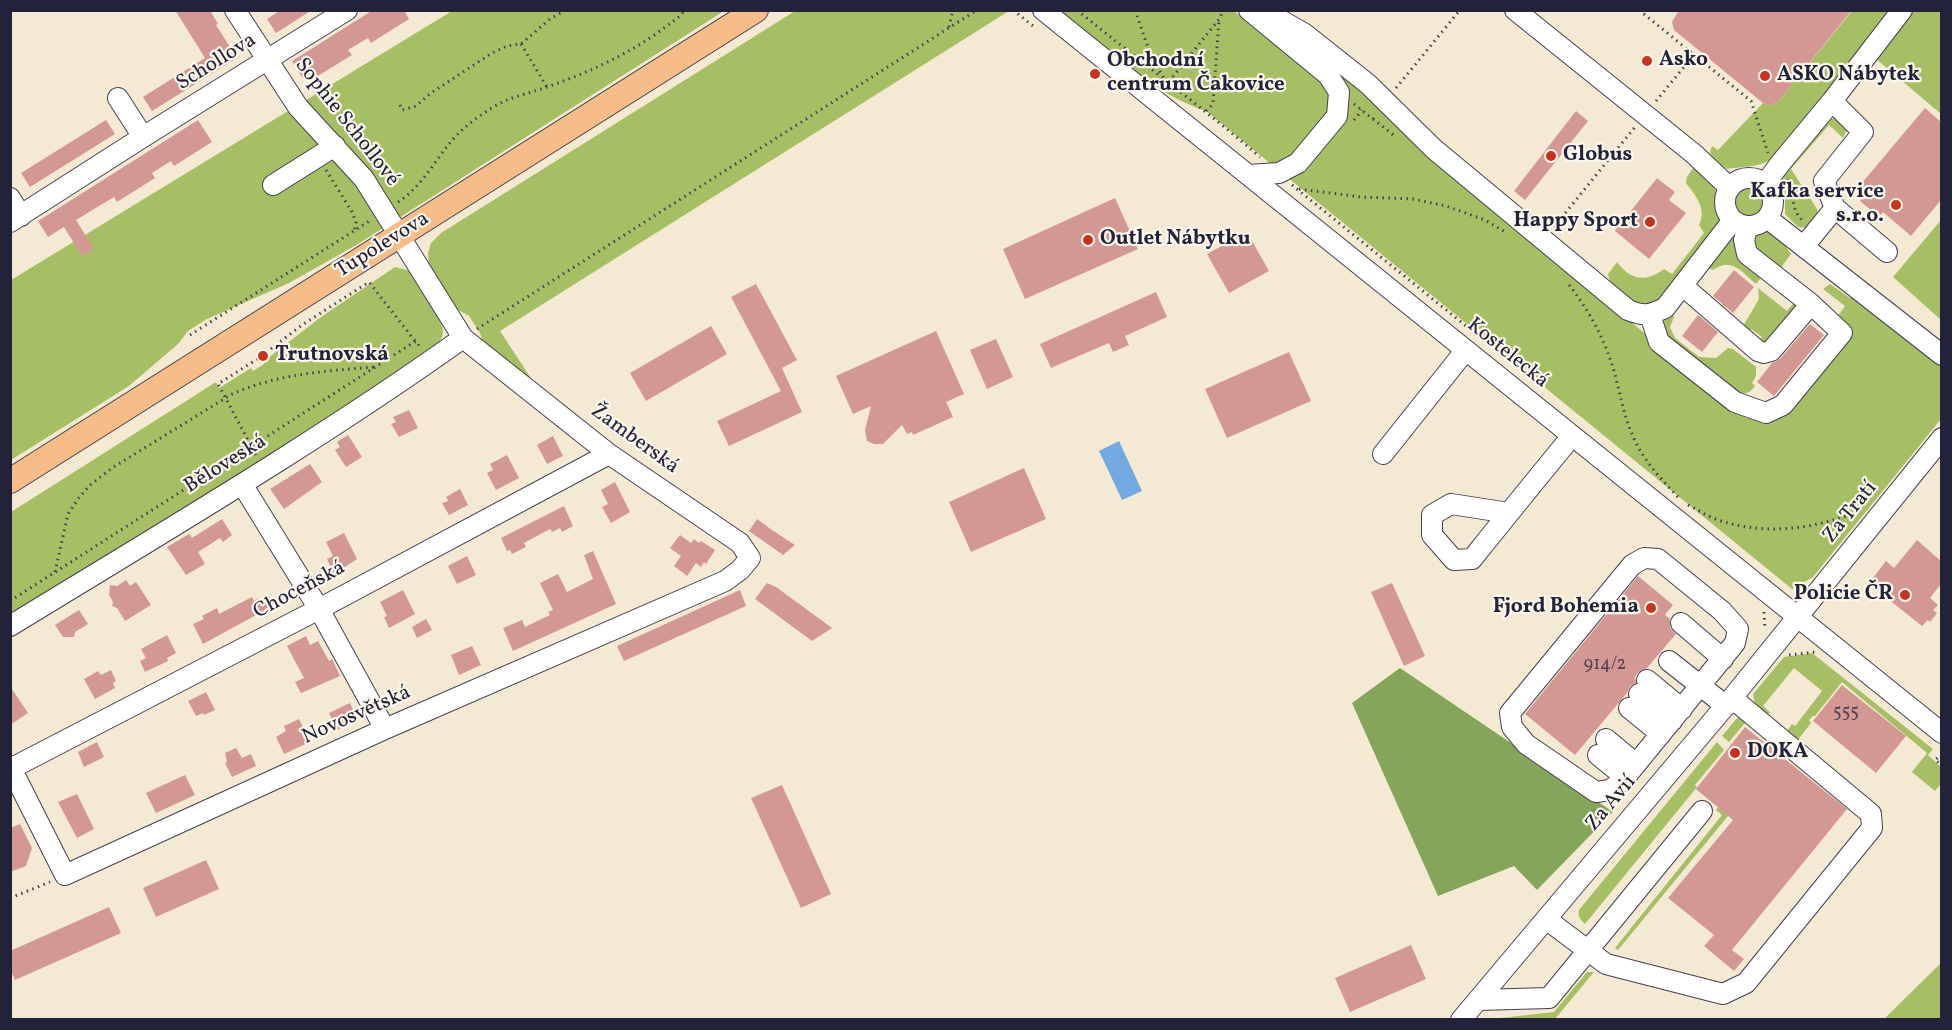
<!DOCTYPE html>
<meta charset="utf-8">
<style>
body{margin:0}
#map{position:relative;width:1952px;height:1030px;overflow:hidden;background:#f4ead3;font-family:Vollkorn,serif}
canvas{display:block}
.frame{position:absolute;inset:0;border:12px solid #22223b;pointer-events:none}
</style>
<div id="map">
<canvas width="1952" height="1030"></canvas>
<div class="frame"></div>
</div>
<script>
const g = document.querySelector('canvas').getContext('2d');
g.lineJoin = 'round';
function paint(path, color) { g.fillStyle = color; g.fill(path, 'evenodd'); }
function trace(path, color, width, dash) { g.strokeStyle = color; g.lineWidth = width; g.lineCap = dash ? 'butt' : 'round'; g.setLineDash(dash || []); g.stroke(path); }
function write(font, color, halo, rows, align = 'center') {
  g.font = font + ' Vollkorn,serif'; g.lineWidth = 4.5; g.setLineDash([]); g.textBaseline = 'middle'; g.strokeStyle = halo; g.fillStyle = color; for (const [text, x, y, turn = 0] of rows) {
    g.save(); g.translate(x, y); g.rotate((+turn || 0) * Math.PI / 180); g.textAlign = isNaN(turn) ? turn : align; if (halo) g.strokeText(text, 0, 0); g.fillText(text, 0, 0); g.restore();
  }
}
const green = new Path2D(`
 M1224,10L1226,12L1234,11L1253,27L1265,15L1389,111L1434,162L1589,287L1746,418L1777,420L1844,338L1839,314L1845,306L1823,289L1830,284L1850,298H1859L1941,363V419L1813,577L1792,589L1206,111C1149,92 1105,48 1058,11Z
 M452,11H724L358,244L289,283L207,319L188,331L178,344L129,386L11,460V280Z
 M795,11H1009L500,331L540,392L484,346L480,333L469,316L453,307L429,267L428,253L431,243L441,233Z
 M1852,11H1892L1774,157C1762,168 1743,166 1727,169L1713,158L1710,152L1712,146L1718,150L1763,103L1770,105L1777,103Z
 M1913,11H1941V114L1875,58Z
 M1836,118L1847,129L1843,138L1829,125L1791,169L1817,209L1818,215L1807,228L1798,227L1785,214V196L1781,177L1826,122L1831,119Z
 M1695,165L1714,180L1720,222L1656,302C1639,310 1611,293 1608,274L1617,262C1630,280 1646,283 1664,269L1672,274L1704,233L1699,225C1707,209 1696,196 1686,183L1687,177Z
 M1731 202a18 18 0 1 1 36 0a18 18 0 1 1-36 0Z
 M1941,220V320L1893,277Z
 M1768,231L1778,236L1791,254L1780,269L1766,256L1759,255L1751,242L1753,236Z
 M1736,234L1764,274L1756,284C1740,271 1732,257 1713,270L1708,268L1730,238Z
 M395,267L411,271C419,284 442,318 443,331C443,339 437,346 432,352L11,620V512L216,382L219,388L251,368L253,371L264,364L263,362L321,317Z
 M1758,288L1787,311L1796,300L1799,306L1773,343L1755,346L1762,337L1751,329L1744,338L1742,328L1759,299Z
 M1671,313L1674,317L1670,327L1675,338L1699,357L1716,358L1728,348L1733,349L1756,367V376L1752,383L1755,386C1750,393 1745,395 1737,393L1663,335C1663,326 1662,318 1671,313Z
 M1812,653L1933,749L1928,755L1941,767V784L1935,791L1912,772L1927,753L1842,682L1815,716H1813L1809,720L1811,723L1797,741L1786,732L1792,724L1795,726L1822,691L1794,668L1763,706L1771,713L1765,714L1755,704L1753,694L1784,657Z
 M1738,717L1743,718L1783,747L1764,771L1755,763L1770,743L1745,723L1729,742L1722,736Z
 M1717,742L1724,750L1695,785L1697,787L1585,924C1581,920 1577,916 1579,910Z
 M1749,769L1760,777L1618,950L1615,948L1722,815L1716,810Z
 M1941,963V1019H1884Z
 M1587,972H1594L1555,1019H1491L1554,1012Z`);
const forest = new Path2D(`
 M1400,668L1613,812L1537,890L1514,866L1438,896L1352,703Z`);
const water = new Path2D(`
 M1119,441L1142,491L1122,500L1099,451Z`);
const building = new Path2D(`
 M175,10H210L218,24L216,25L237,58L152,111L143,97L205,58Z
 M281,10H312L276,33L267,19Z
 M373,10H404L409,19L371,43L368,38L348,50L352,55L313,79L310,74L303,79L292,61Z
 M1679,10H1852L1777,103L1770,105L1763,103L1674,30L1672,22Z
 M1925,108L1941,122V200L1911,236L1883,212L1879,217L1860,201L1864,196L1856,190Z
 M1576,111L1588,121L1525,200L1514,191Z
 M106,120L115,134L30,187L21,173Z
 M198,120L212,142L174,166L171,161L152,173L155,178L117,202L114,197L76,220L94,249L82,256L64,227L48,237L38,221Z
 M1657,178L1675,192L1669,200L1686,213L1649,259L1615,231Z
 M1115,198L1138,249L1025,299L1003,249Z
 M1247,232L1269,271L1229,293L1207,254Z
 M1734,270L1754,287L1733,313L1713,296Z
 M756,284L797,360L782,368L802,412L729,446L717,421L781,391L731,297Z
 M1156,292L1167,317L1125,336L1129,345L1113,352L1109,343L1051,368L1040,344Z
 M1698,315L1718,332L1702,352L1682,336Z
 M1810,324L1824,335L1774,396L1757,382L1772,363L1780,359Z
 M711,326L727,354L646,401L630,373Z
 M936,331L964,394L946,402L953,417L913,435L912,432L907,434L902,425L883,444H874L867,441L865,430L871,406L853,414L836,376Z
 M996,339L1013,377L987,389L970,350Z
 M1289,352L1311,401L1227,438L1205,389Z
 M409,410L418,428L399,437L391,424L396,422L393,417Z
 M348,435L362,457L346,467L335,450L340,447L337,442Z
 M553,436L563,456L547,464L537,445Z
 M507,455L519,478L496,490L487,473L493,470L490,464Z
 M310,464L322,482L284,509L270,489Z
 M1024,468L1046,519L971,552L949,502Z
 M615,482L630,512L611,523L602,507L608,504L601,490Z
 M460,489L468,505L449,515L442,503L448,501L446,497Z
 M564,506L573,526L562,532L560,528L552,532L550,529L524,543L526,547L512,554L510,550L507,551L501,538Z
 M222,519L232,535L223,542L220,538L198,552L205,564L186,575L167,547L189,534L192,538Z
 M757,519L772,530L795,545L783,555L749,531Z
 M344,533L357,559L334,574L327,559L333,556L326,542Z
 M680,535L691,543L694,539L699,543L701,541L715,550L706,564L704,562L701,567L696,563L687,576L674,566L681,556L670,548Z
 M1917,540L1941,561V584L1930,598L1938,605L1933,610L1937,613L1930,622L1928,620L1922,626L1878,591L1879,590L1870,582L1886,561L1894,568Z
 M593,551L616,604L513,651L503,628L522,620L525,627L550,615L548,612L553,610L540,583L558,574L567,592L593,579L584,555Z
 M467,556L476,575L457,584L448,566Z
 M1638,576L1673,605L1665,615L1670,619V628L1676,634L1647,668L1638,672L1635,677L1636,683L1630,686L1627,693L1575,755L1525,714Z
 M126,580L130,586L136,582L151,605L125,621L117,608L112,606L113,602L109,595L110,585L117,586Z
 M767,583L776,587L832,628L812,641L755,599Z
 M1392,583L1425,656L1404,666L1371,592Z
 M403,590L415,614L389,628L384,617L387,616L380,602Z
 M740,590L746,606L624,661L617,646Z
 M268,595L275,607L268,614L264,616L258,614L203,644L193,624L204,619L202,616L217,608L219,614L252,597L254,601L258,598L259,600Z
 M79,610L88,624L75,632L74,637H63L55,625Z
 M426,619L432,630L417,638L412,627Z
 M167,635L176,653L167,658L168,661L145,672L140,661L146,658L141,649Z
 M306,636L310,645L318,641L329,661L332,659L340,676L301,693L295,682L304,678L287,646Z
 M472,646L481,665L459,675L451,655Z
 M111,670L116,681L113,683L115,688L95,699L84,679L98,671L101,675Z
 M1842,685L1906,736L1876,773L1813,721Z
 M10,686L28,713L10,725Z
 M206,692L215,710L204,715L203,713L196,716L188,701Z
 M350,703L358,721L337,730L329,713Z
 M299,719L310,742L284,754L276,737L286,731L284,726Z
 M1745,727L1847,809L1732,950L1744,959L1734,971L1704,946L1714,935L1668,898L1733,820L1696,789Z
 M97,742L104,757L84,767L78,752Z
 M236,748L242,758L251,754L256,766L232,777L225,763L227,762L225,753Z
 M185,775L195,795L156,813L146,793Z
 M782,785L831,894L801,908L751,798Z
 M77,794L94,829L77,838L58,802Z
 M20,824L32,848L26,866L10,872V828Z
 M206,860L219,889L156,917L143,888Z
 M109,907L121,933L15,980L10,969V951Z
 M1411,945L1426,979L1350,1012L1335,978Z`);
const path = new Path2D(`
 M1013,10L1033,26
 M1077,10C1138,60 1201,106 1260,157
 M1135,10L1150,53L1167,84L1220,18L1223,10
 M1639,10L1751,101L1768,153
 M949,27L953,10
 M521,44L547,87
 M1396,88L1460,10
 M1656,101L1698,50
 M1354,104L1373,119L1374,117
 M400,105L402,110L416,106L431,93L492,53L507,46L521,44L550,19L566,10
 M1206,111L1213,104L1219,20
 M1373,119L1396,137
 M1354,120L1362,110
 M326,170L352,212L356,222L354,232
 M1788,179C1796,198 1789,208 1804,222
 M1292,185L1487,343
 M1299,189L1361,197L1413,199L1446,206L1485,220L1507,233
 M398,202C420,188 433,164 449,144C461,129 478,116 495,106C512,96 531,93 550,86C589,72 627,55 660,31C669,24 678,19 685,10
 M1554,227L1635,127
 M1569,285C1589,310 1605,340 1614,371C1620,392 1623,413 1632,434C1642,459 1660,478 1678,497
 M477,329L977,10
 M190,335L371,220
 M256,455L218,384L259,358L302,325L369,282L415,341
 M1688,505C1698,510 1707,516 1718,520C1766,536 1814,529 1860,511
 M55,572L68,514L78,499L89,486L112,468L232,394C277,374 325,371 374,367
 M10,601L416,341L421,349
 M1764,612L1765,630
 M1789,655L1816,652
 M1942,754L1935,760L1942,765
 M10,898L50,882`);
const minor = new Path2D(`
 M1043,10L1942,733
 M1263,10L1305,34L1368,84L1434,149L1628,310C1645,317 1649,315 1665,308L1733,220
 M1515,10L1694,154L1730,188
 M118,98L143,137
 M1248,175L1279,173L1298,163L1337,116L1339,92L1328,75L1249,10
 M1725 202a24 24 0 1 1 48 0a24 24 0 1 1-48 0Z
 M1765,184L1779,165L1832,101L1902,10
 M273,185L335,146
 M10,198L21,216
 M1835,208L1887,252
 M1767,218L1942,355
 M10,222L143,137L347,10
 M1804,246L1835,208L1824,181L1863,132L1832,101
 M1683,286L1758,351L1764,353L1771,351L1811,304
 M1650,315L1659,342L1735,402L1766,413L1783,405L1842,333L1811,304L1747,254L1744,240L1748,226
 M1383,454L1465,351
 M242,484L319,609L385,729
 M1509,513L1451,504L1432,515V535L1454,560L1472,559C1505,518 1538,477 1572,436
 M1644,558L1658,559L1722,611L1738,629L1735,643L1623,780L1610,790L1596,792L1526,744L1512,727L1510,713L1632,565Z
 M1681,623L1723,659
 M10,626C162,533 317,442 463,338
 M1669,661L1726,706
 M1647,680L1682,709
 M1639,694L1672,721
 M1629,708L1661,734
 M1606,739L1636,764
 M1598,755L1625,777
 M10,766L65,875L385,729L725,581L740,570L750,558L740,543L609,454L463,338L364,179L298,107L235,10
 M12,768L319,609L609,454
 M1546,919L1606,964L1723,994L1746,983L1872,828L1871,814L1732,698
 M1478,1000L1549,998L1702,811
 M1461,1020L1732,698L1942,438`);
const major = new Path2D(`
 M10,481L756,10`);
const markers = [
 [1647,61,6,"#c8321e"],
 [1095,74,6,"#c8321e"],
 [1765,76,6,"#c8321e"],
 [1551,156,6,"#c8321e"],
 [1896,205,6,"#c8321e"],
 [1650,222,6,"#c8321e"],
 [1088,240,6,"#c8321e"],
 [263,356,6,"#c8321e"],
 [1905,595,6,"#c8321e"],
 [1651,608,6,"#c8321e"],
 [1735,753,6,"#c8321e"]
];
const numberNames = [
 ["914/2",1605,666],
 ["555",1846,714]
];
const poiNames = [
 ["Asko",1659,61],
 ["Obchodní",1107,62],
 ["centrum Čakovice",1107,86],
 ["ASKO Nábytek",1777,76],
 ["Globus",1563,156],
 ["Kafka service",1884,193,"right"],
 ["s.r.o.",1884,217,"right"],
 ["Happy Sport",1638,222,"right"],
 ["Outlet Nábytku",1100,240],
 ["Trutnovská",275,356],
 ["Policie ČR",1893,595,"right"],
 ["Fjord Bohemia",1639,608,"right"],
 ["DOKA",1747,753]
];
const streetNames = [
 ["Schollova",217,63,-32],
 ["Sophie Schollové",346,123,52],
 ["Tupolevova",383,246,-32],
 ["Kostelecká",1507,354,39],
 ["Žamberská",634,440,36],
 ["Běloveská",226,465,-32],
 ["Za Tratí",1851,513,-51],
 ["Choceňská",300,591,-28],
 ["Novosvětská",357,716,-24],
 ["Za Avií",1612,804,-50]
];
paint(green, '#a7bf64');
paint(forest, '#85a65a');
paint(water, '#73a9e1');
paint(building, '#d49894');
trace(minor, '#424052', 22);
trace(major, '#424052', 26);
trace(path, '#424052', 3, [1.5, 4.5]);
trace(minor, '#fff', 20);
trace(major, '#f7bd88', 24);
for (const [x, y, r, color] of markers) { const dot = new Path2D(); dot.arc(x, y, r, 0, 2 * Math.PI); g.fillStyle = color; g.fill(dot); trace(dot, '#fbf7ec', 2); }
write('18px', '#4e4051', null, numberNames);
write('bold 21px', '#22223b', '#fbf7ec', poiNames, 'left');
write('21px', '#22223b', '#fbf7ec', streetNames);
</script>
